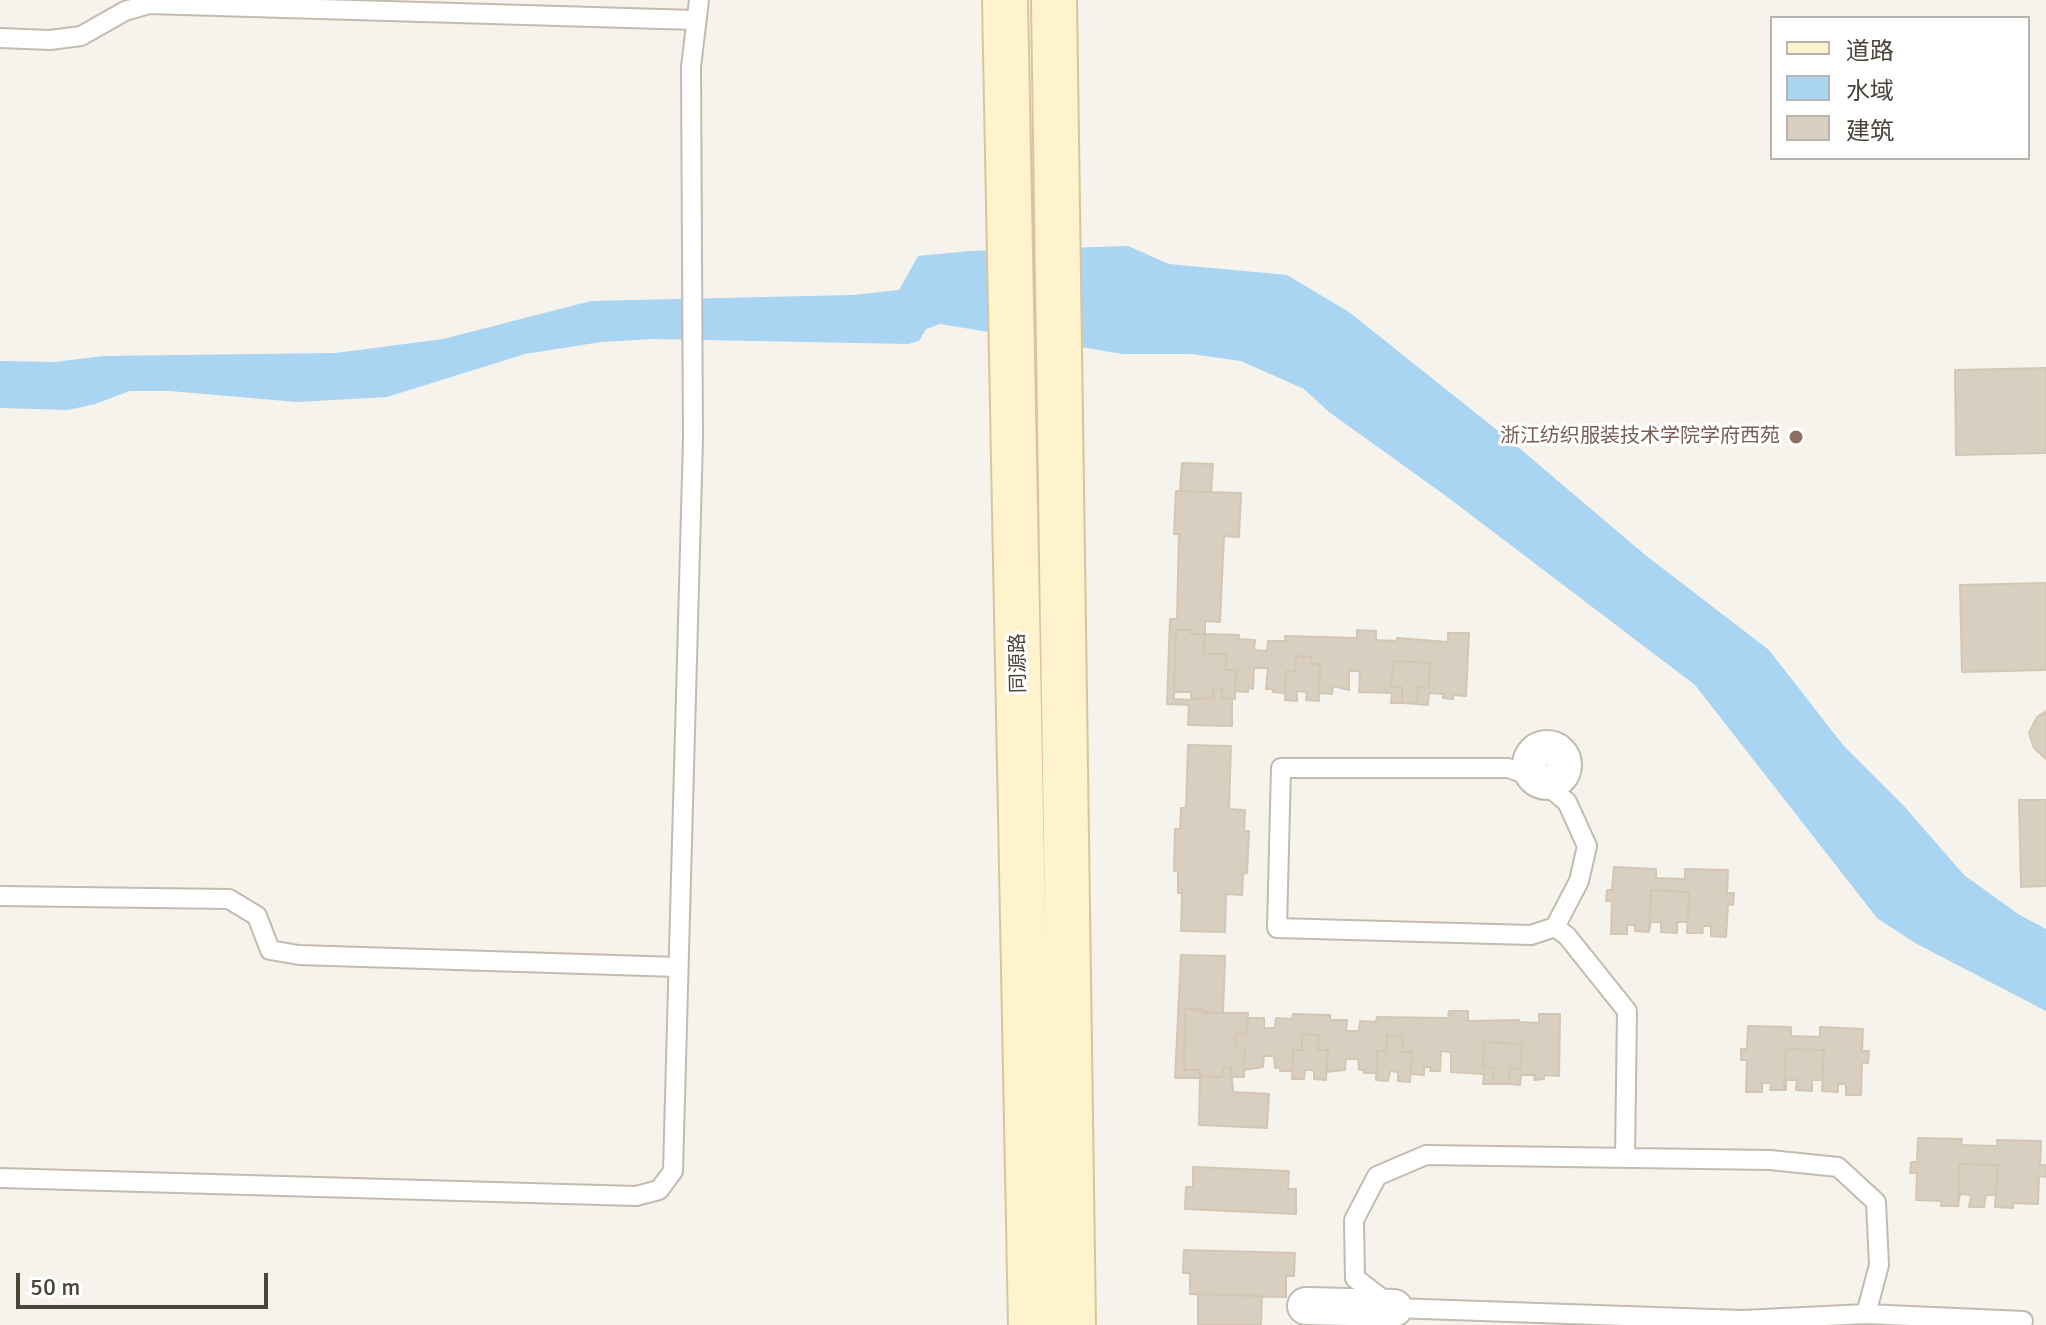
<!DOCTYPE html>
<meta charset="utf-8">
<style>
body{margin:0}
#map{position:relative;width:2046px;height:1325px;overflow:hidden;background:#f6f3ec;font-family:Signika,"Noto Sans SC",sans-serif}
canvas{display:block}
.legend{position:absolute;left:1770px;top:16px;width:260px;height:144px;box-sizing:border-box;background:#fff;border:2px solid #b7b4b0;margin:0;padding:10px 14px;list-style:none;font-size:24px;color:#4b4439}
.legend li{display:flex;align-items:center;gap:16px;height:40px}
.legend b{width:40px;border:2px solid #b7b4b0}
.scale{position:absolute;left:16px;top:1273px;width:252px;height:36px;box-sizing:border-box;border:4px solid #4b4439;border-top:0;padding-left:10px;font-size:24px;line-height:28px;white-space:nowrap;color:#4b4439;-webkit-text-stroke:6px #fff;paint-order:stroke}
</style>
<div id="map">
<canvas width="2046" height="1325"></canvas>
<ul class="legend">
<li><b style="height:10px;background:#fff3cd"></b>道路</li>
<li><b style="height:22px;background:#a9d4f2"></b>水域</li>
<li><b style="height:22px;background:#d8cfc1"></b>建筑</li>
</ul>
<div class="scale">50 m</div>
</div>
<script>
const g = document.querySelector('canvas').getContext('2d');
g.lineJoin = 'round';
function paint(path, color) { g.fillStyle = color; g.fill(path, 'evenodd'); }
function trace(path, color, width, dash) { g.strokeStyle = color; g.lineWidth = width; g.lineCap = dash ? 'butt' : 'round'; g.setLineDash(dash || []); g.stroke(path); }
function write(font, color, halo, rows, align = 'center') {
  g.font = font + ' Signika,"Noto Sans SC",sans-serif'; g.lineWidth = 6; g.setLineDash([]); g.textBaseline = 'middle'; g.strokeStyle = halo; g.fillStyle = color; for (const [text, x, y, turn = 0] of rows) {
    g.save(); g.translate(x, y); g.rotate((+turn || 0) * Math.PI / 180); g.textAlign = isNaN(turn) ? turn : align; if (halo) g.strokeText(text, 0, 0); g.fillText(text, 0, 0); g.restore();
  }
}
const water = new Path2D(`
 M1128,246L1169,264L1287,275L1349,312L1512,442L1644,554L1769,650L1843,745L1904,806L1964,875L2018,914L2046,929V1011L1915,943L1877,918L1695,685L1446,496L1329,412L1304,389L1241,361L1191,354H1123L940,324L926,329L919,341L908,344L653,339L601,342L525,354L387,397L297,402L170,391H130L95,404L68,410L0,408V361L54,362L104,356L336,353L443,339L591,301L852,295L899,290L918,256L970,251Z`);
const building = new Path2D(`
 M2046,368V453L1956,455L1955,370Z
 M1182,463L1213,464L1211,492L1180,491Z
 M1176,491L1241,493L1239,537L1224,536L1220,622L1205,621V634H1191L1192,630H1176L1174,692V699L1191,700L1213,698V688L1222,689V698L1232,699V726L1188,725L1189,705L1167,704L1170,619H1177L1179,534H1174Z
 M2046,583V670L1962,672L1960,585Z
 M1176,630H1192L1191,634H1205L1203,654H1227L1225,670H1236L1235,699L1222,698V689L1213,688V698H1191V692H1174Z
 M1357,630L1376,631V640L1396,641L1397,638L1448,642V633H1469L1466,696L1453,695V699L1443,698V694L1429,693L1428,705L1417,704L1418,687L1429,688L1430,663L1393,661L1391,687H1402V703H1391L1392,693L1359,692L1360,671H1349V690L1333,686L1332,694L1319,693L1320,664H1311V657L1296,656L1295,672L1286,671L1285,693L1273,692V689H1266L1268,668H1254L1253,689L1248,688V692L1235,691L1236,670H1225L1227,654H1203L1205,634L1239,635L1238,639L1255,640L1254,650L1267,651L1268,641H1285V636L1357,638Z
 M1296,656L1311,657V664H1320L1319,701L1306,700L1307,692L1297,691V701L1285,700L1286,671L1295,672Z
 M1393,661L1430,663L1429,688L1418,687L1417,704L1402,703V687H1391Z
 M2046,711V759L2034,748L2029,733L2037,717Z
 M1188,745L1231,746L1229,809L1245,810L1244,831H1249L1247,873L1243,874L1242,895L1226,894L1225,932L1181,931L1182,893H1178V872L1174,871L1175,829H1180L1181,808H1186Z
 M2019,800H2046V886L2021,887Z
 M1614,867L1656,869V878L1685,879V869L1728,870L1727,893H1734L1733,905L1728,904L1726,937L1711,936V926H1702L1703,933H1687L1689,892L1651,890L1649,932L1635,931V925H1627V934H1611L1612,901H1606L1607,890H1612Z
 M1651,890L1689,892L1688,922H1677V933L1661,932V922H1651L1649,932Z
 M1181,955L1225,956L1223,1013L1185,1009L1184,1070H1200V1076L1222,1077L1223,1068L1231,1067L1233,1092L1269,1094L1267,1128L1199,1125L1200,1078H1175Z
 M1185,1009H1201L1202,1013H1248L1247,1034L1236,1033V1047L1245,1049L1244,1077H1231V1067L1223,1068L1222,1077L1200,1076V1070H1184Z
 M1449,1011H1468V1021L1519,1020V1022L1539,1023V1014H1560L1559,1076L1544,1075V1079L1534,1080L1535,1075H1521L1520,1085L1509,1084V1068L1520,1069L1522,1044L1484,1042L1483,1067L1494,1068L1493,1084H1483L1484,1074L1451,1072V1052L1441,1051L1440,1071H1430L1431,1067H1424V1075L1411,1074L1412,1052H1402L1403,1036L1387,1035V1052L1377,1051V1073H1364V1070H1359L1358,1059H1346L1345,1070L1326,1072L1328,1050H1318L1319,1035L1302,1034V1050H1293L1292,1071H1280V1067L1275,1068L1274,1056H1264L1263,1067L1244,1070L1245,1049L1236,1047V1033L1247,1034L1248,1018H1264V1028H1275L1276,1018L1292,1019L1293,1014L1330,1015V1020H1347L1346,1031H1359L1360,1021L1376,1022L1377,1017L1448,1018Z
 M1748,1026L1791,1027V1036L1820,1037V1027L1863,1029L1862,1051H1869L1868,1063H1862L1861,1095H1846V1084H1838V1092L1822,1091L1824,1050L1786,1049L1784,1090H1770L1771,1083H1762V1092H1746L1747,1060H1741V1049H1747Z
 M1302,1034L1319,1035L1318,1050H1328L1326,1080L1314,1079V1070H1305L1304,1079H1292L1293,1050H1302Z
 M1387,1035L1403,1036L1402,1052H1412L1410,1082L1398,1081V1072L1390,1071L1388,1081L1376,1080L1377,1051L1387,1052Z
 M1484,1042L1522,1044L1520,1069L1509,1068V1084H1493L1494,1068L1483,1067Z
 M1786,1049L1824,1050L1822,1080H1812V1091L1796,1090L1797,1080H1786V1090H1784Z
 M1918,1138L1962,1139L1961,1145L1997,1146V1140L2041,1141L2040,1165H2046V1177L2039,1176L2038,1204L2013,1203V1208L1995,1207L1998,1165L1959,1164L1958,1206H1941L1942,1201L1916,1200L1917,1173H1910L1911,1162H1917Z
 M1959,1164L1998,1165L1996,1195H1986L1984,1207H1969L1971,1195L1960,1194L1958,1206Z
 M1193,1167L1289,1171L1288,1189H1296V1214L1185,1209L1186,1187H1193Z
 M1184,1250L1295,1253L1294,1276H1286V1297L1190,1294V1273H1183Z
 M1198,1294L1262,1296L1261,1325H1198Z`);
const lane = new Path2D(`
 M0,38L50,40L81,36L125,11L149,4L695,20
 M0,896L229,899L257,916L270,950L299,955L678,967
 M1555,927L1579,881L1587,846L1567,802L1539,779L1508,768H1281L1277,928L1531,935L1555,927L1567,936L1627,1011L1625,1157
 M1426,1155L1770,1160L1838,1167L1876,1202L1879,1265L1866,1314L1742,1320L1394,1308L1355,1278L1354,1220L1377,1176Z
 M0,1178L636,1196L659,1190L673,1171L693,439L691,67L699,0
 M1866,1314L2023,1321`);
const street = new Path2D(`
 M1531 765a16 16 0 1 1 32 0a16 16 0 1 1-32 0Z
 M1306,1306L1394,1308`);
const secondary = new Path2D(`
 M1005,0L1031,1325
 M1054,0L1073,1325`);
const markers = [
 [1796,437,8,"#8d6e63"]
];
const educationNames = [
 ["浙江纺织服装技术学院学府西苑",1780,437]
];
const streetNames = [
 ["同源路",1019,663,-91]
];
paint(water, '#a9d4f2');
paint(building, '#d8cfc1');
trace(building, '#d3c7b4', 2);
trace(lane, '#c2bbae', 22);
trace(street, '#c2bbae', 40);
trace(secondary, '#d6c79b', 48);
trace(lane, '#fff', 18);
trace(street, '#fff', 36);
trace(secondary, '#fff3cd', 44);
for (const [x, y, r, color] of markers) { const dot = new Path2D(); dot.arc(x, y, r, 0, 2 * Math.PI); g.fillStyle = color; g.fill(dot); trace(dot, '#fff', 3); }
write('20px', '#785e54', '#fff', educationNames, 'right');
write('20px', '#4b4439', '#fff', streetNames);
</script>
